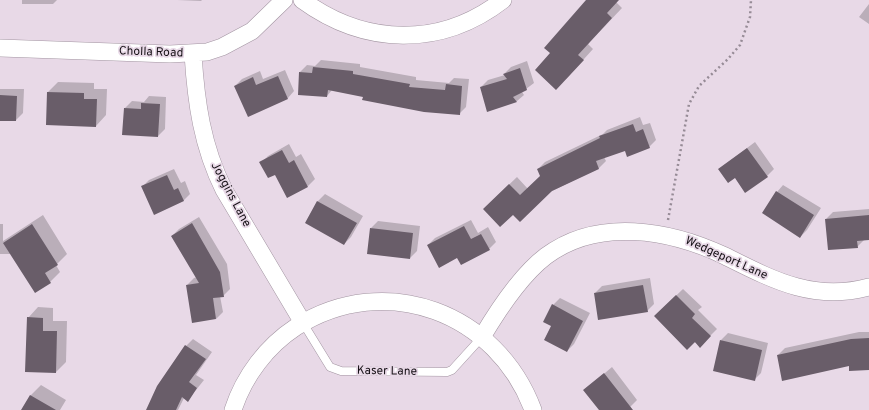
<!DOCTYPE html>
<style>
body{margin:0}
canvas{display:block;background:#e8d9e7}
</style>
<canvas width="869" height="410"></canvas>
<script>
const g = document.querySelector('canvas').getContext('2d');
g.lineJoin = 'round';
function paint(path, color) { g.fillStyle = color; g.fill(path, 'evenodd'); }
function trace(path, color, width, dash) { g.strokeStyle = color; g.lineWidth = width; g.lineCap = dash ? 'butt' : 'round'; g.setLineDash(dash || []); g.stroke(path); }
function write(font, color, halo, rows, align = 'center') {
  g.font = font + ' Overpass,sans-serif'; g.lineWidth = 3.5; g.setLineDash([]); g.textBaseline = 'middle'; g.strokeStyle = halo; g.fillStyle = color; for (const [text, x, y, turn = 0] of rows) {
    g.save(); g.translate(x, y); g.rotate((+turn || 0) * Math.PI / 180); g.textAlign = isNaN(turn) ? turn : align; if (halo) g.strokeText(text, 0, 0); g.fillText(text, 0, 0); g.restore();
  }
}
const shadow = new Path2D(`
 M22,0H57L53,4H22Z
 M177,0H202L201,1Z
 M588,0H618L616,2L622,8L588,44L593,49L566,79L552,53Z
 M869,4V24L859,17Z
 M321,60L360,64V67L416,77V80L449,83L454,78L469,79L466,107L459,114L332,90L327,96L300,72L307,65L315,66Z
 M527,61L534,83L522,92L524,95L517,101L488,111L481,87L488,80L505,75L504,74L511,67Z
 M285,70L294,91L288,98L235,86L242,79L260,71L263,79Z
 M58,82L94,83V89H107L106,115L96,126L47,124L48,92Z
 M0,89H24L23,113L16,120H0Z
 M149,96L166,97L165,129L158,136L125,108L132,101L144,102Z
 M640,117L643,125L650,123L656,140L649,147L625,149L604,157L606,161L599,168L552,191L513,214L491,202L517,177L528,189L541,176L538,169L545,162L603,134L607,130Z
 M755,142L774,169L767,176L735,177L719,169Z
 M289,144L296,157L301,154L315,179L308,186L275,173L261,163L268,156Z
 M174,169L181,183L185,181L190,194L183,201L142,187L149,180Z
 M783,185L821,208L807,230L800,237L777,192Z
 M325,194L363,216L351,237L344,244L306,222L318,201Z
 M869,209V239L864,240L857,247L826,219L833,212Z
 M43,215L67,254L56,265L60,272L50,282L11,254H0V224H3V241Z
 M199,217L227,264L230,289L223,296H220L223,312L216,319L187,285L194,278L197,277L172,236L179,229Z
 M471,220L478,233L488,227L496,242L489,249L428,245L435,238Z
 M378,221L420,226L417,251L410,258L371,228Z
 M650,278L654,304L647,311L595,293L602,286Z
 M683,289L702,307L698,310L717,329L700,346L655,316Z
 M560,298L590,313L574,344L567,351L552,325L553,305Z
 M38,307L53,308V321H67L66,362L56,372L28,318Z
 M859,332H869V369L850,364L778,355L785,348Z
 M728,333L768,343L761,373L754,380L721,340Z
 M193,339L212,352L196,375L204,380L188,400L184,398L178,410H147L186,346Z
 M612,367L637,400L627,410H600L585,390Z
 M41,385L66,400L60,410H22L31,395Z`);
const building = new Path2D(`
 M586,0H619L607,13L612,18L578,55L584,60L556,90L535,70L550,53L544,48Z
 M313,67L353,71V74L410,84L409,87L445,90L446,84L462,86L460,115L424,112L362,100L363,97L328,90L327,97L298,95L299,72L312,73Z
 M520,68L527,90L513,97L517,102L487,112L480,87L507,79L503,74Z
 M278,76L288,99L248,117L234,86L253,77L256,85Z
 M47,92L84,93V99H97L96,127L46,125Z
 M0,95L17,96L16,121H0Z
 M141,103L160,104L158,137L122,135L124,108L141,109Z
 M633,124L636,132L643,129L650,148L627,157L625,151L596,161L599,169L552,191L520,222L513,215L500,227L483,209L509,184L520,195L540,176L537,169L600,138L599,136Z
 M747,148L768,177L745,193L735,178L728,183L718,169Z
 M282,150L289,163L294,160L308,187L287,198L275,175L268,178L259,162Z
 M167,175L174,190L178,188L184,201L154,215L141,186Z
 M776,191L814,215L800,238L762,213Z
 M317,201L357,223L344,245L305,223Z
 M869,215V240L857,241L858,248L828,250L825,219Z
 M192,223L220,272L224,297L213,298L216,319L192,323L186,285L199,283L171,236Z
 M32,224L58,265L45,273L51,283L35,293L3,243Z
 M464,226L471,239L481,234L490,250L461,265L457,258L439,268L427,245Z
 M370,228L413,233L410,259L367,254Z
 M643,285L648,312L598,320L594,293Z
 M676,295L695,314L692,318L711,336L700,348L695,342L687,350L654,316Z
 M552,304L583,321L567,352L544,340L551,326L543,322Z
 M27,317L43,318V331H57L56,373L25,372Z
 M869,338V370L849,371V366L782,381L777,355L851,339Z
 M720,340L762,350L755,381L713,371Z
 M185,345L206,359L189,382L197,388L188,402L182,397L176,410H146L157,386Z
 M604,373L633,410H599L583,390Z
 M30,395L56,410H21Z`);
const path = new Path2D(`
 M668,220L689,104L699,86L728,59L740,45L750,17L751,0`);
const lane = new Path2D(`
 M303,323L330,367L341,371L447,372L452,370L482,337`);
const street = new Path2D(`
 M302,0C365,46 441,48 503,0
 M0,48L170,54L207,52L222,47L252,31L284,0
 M193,54C196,102 202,146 224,190L303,323
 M482,337C498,310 521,275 546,256C598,217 670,230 725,256C773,280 814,302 869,287
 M233,410C244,376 267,346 296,327C386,270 497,313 533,410`);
const streetNames = [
 ["Cholla Road",151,53,2],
 ["Joggins Lane",230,195,62],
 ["Wedgeport Lane",726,259,24],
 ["Kaser Lane",387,372,1]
];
paint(shadow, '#0003');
paint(building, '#695d69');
trace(lane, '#a294a1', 9);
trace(street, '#a294a1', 18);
trace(path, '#968b96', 2.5, [2, 3]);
trace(lane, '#fff', 8);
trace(street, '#fff', 17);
write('12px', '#151015', '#e8d9e7', streetNames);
</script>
